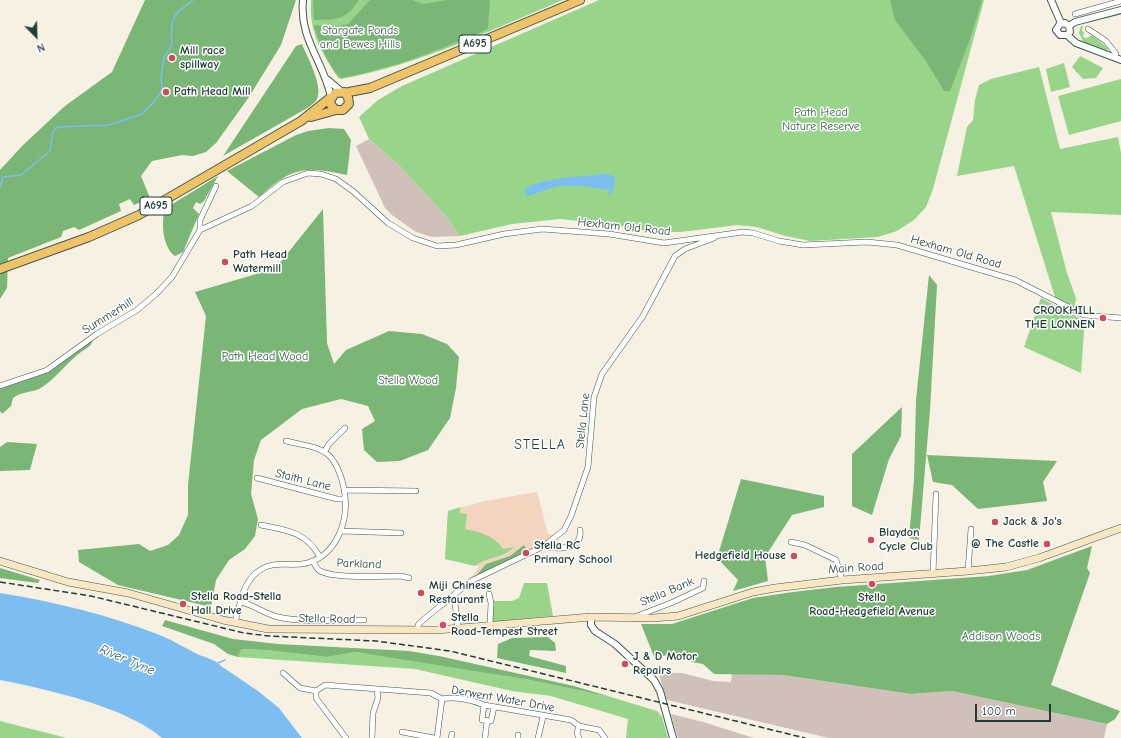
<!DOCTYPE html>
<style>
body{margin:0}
#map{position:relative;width:1121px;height:738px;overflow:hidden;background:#f6f1e2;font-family:"Comic Neue",sans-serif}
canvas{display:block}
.north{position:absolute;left:16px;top:16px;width:40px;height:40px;-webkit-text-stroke:3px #fff;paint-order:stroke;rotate:157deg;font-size:11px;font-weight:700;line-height:16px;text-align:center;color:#1f3d34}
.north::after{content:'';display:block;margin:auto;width:14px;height:18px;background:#1f3d34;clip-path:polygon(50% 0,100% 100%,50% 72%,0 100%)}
.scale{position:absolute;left:975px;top:704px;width:76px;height:18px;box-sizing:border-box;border:2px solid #1f3d34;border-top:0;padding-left:5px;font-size:12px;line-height:14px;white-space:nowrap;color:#1f3d34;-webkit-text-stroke:3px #fff;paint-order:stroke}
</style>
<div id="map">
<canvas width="1121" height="738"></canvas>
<div class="north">N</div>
<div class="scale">100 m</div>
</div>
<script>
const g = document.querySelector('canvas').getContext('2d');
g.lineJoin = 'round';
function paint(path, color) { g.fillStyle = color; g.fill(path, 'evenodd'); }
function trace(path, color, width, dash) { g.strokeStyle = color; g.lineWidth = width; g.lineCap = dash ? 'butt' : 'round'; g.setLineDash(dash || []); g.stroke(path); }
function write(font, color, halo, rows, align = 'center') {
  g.font = font + ' "Comic Neue",sans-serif'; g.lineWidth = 3; g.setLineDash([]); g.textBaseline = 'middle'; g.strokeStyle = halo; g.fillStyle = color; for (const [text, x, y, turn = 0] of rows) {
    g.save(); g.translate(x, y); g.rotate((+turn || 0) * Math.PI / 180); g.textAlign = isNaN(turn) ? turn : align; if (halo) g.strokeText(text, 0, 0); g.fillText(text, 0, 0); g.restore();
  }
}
const built = new Path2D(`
 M537,492L548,534L556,535L525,553L470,580L479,566L445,559L448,511L485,501Z`);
const industrial = new Path2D(`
 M369,139L398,164L445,215L460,236L432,237L416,232L392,215L385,208L356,146Z
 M668,673H682L713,681L731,682L732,673L783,675L911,694L952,691L1107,724L1104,738H829L667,700L659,675Z
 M671,714L703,722L754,738H678Z`);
const green = new Path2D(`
 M311,0H563C491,30 419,65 341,79L338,78C321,51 309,33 311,0Z
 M599,0H984L933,189L926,207L914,220L897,231L878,237L810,241L785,236L757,227L737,225L681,232H655L608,224L560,219L512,224L460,236L445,215L398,164L369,139L359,117L378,100L402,86Z
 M1081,26H1083L1082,31L1084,32L1083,37L1087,38L1092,35L1108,48L1107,51L1083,42L1079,33Z
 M1080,56L1103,68L1096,78L1083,79L1072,67Z
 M1064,63L1070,87L1051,92L1046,69Z
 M1039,67L1060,149L1118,137L1121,153V215L1051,212L1067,273L1076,298L1074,310L1055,297L1014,166L957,176L967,127L973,120L975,100L979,85L991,79Z
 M1121,79V121L1069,135L1058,96Z
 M1041,298L1083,320L1084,332L1081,373L1024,347Z
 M461,507L459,513L467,514L465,529C480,532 495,536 503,549L514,547C504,558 487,557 475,566L445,559L448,511Z
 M524,583H547L553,616L492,622L493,601H512L519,598Z
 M240,649L266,650L327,657L356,652L414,660L525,679L611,697L657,711L662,717L668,738H626L628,719L551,696L512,691L415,669L238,657Z
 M0,721L67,738H0Z`);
const forest = new Path2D(`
 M145,0H296L281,45L249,97L216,143L206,152L193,156L182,155L152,161L141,176L150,198L134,205L130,199L119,204L121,211L79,230L74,227L63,231L61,237L8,258L7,288L0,299V170L22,146L65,106L112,72Z
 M313,0H359C345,21 337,19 314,20Z
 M370,0H413L423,4L447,0H490L488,29C439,50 395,68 341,78C330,69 317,39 314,25L331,27L348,24Z
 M890,0H982L970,39L950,91H944L926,61L895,20Z
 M302,44C307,57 325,88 316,101C314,103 311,105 309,107L223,156L296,46Z
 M329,128L344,129L351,140L347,175C304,166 292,167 259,197L227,171L296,135L308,131Z
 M218,176L204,201L200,204L196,202L193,208L199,214L183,252L175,256C163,248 160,221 166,208Z
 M323,209L327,343L334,364L346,350L389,331L422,334L447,344L459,357L456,388L450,418L428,450L400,461L377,462L364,450L362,429L375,421L368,406L341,399L302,409L261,440L254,460L251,494L258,519L255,536L245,549L229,560L216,580L211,607L118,585L79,562L78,550L139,544L150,551L168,545L179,535L188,515V485L206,316L195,292L270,270L279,264Z
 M929,275L937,285L930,410L919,540L909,538L914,480L916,400Z
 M93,339C92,346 87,348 81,352C67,362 54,381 39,389C30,393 22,391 13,398L11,406L2,414L0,411V389L43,374Z
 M902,407L901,436L889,459L872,515L852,506V454Z
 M7,442L37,444L30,470L0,471V447Z
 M927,455L1057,461L1043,482L1047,501L978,509L952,485L933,482Z
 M741,479L824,496V507L792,515L765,557L768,581L733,591L738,580L717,558Z
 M524,545L526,548L525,553L475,577L486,564L510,556Z
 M1092,546L1087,568L1090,573L1051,685L1120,711L1115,719L1107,724L952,691L911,694L783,675L714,674L703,664L692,662L685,654L672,653L655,659L641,624H672L753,598L793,592L836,587L989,576L1027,570Z
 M0,568L40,580L38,583L0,578Z
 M165,620L233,639L278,644L409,651L439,656L574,686L611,697L525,679L356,652L327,657L266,650L241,649L238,657L228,654L214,644L162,626Z
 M548,637L555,643L556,651L530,650L529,656L566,666V673L497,658L498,644L512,638Z`);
const water = new Path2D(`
 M603,174L615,176L613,193L609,195V190L583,186H557L528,196L525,194V188C551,177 576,177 603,174Z
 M0,593C55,602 110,615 162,636C174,641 185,648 197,654C206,658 215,659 221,666L258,691L279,708L302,738H162C127,707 46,689 0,680Z`);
const stream = new Path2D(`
 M0,187L3,177L21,175L50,151L53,131L58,127L108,125L140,115L154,102L162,91L161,78L164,57L172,45C171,34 170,18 180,10C184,7 189,4 193,0
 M218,663L225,660`);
const minor = new Path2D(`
 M1075,14L1121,1
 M1088,29L1106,41L1116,54
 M200,230V220L216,186
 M0,386L47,370L97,334L137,310L156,294L172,277L200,230L252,206L283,182L308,173L321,174L336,179L354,192L388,223L413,238L437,246L456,245L504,234L542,229L609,234L664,243L743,232L753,233L779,241L803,245L867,242L897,245L1015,280L1084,315L1121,318
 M325,451L329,444L345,428
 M257,478L337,499H345
 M344,490L416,491
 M261,525C287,530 306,532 320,557
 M341,531L401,533
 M791,542L805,545L836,560L842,580
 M544,546C557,550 583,550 580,530
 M313,561C315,564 316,569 320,571C335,579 382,576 401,576L409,578
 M968,571L971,529
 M933,574L936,494
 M489,594L491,603L490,625
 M454,595L458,628
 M241,602C254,605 265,614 278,617C303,623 337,620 364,620
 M637,616L671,603L703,588L704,581
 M235,622C240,606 242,585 256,573C272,560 285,566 302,564C339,558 351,516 343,484C333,446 319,449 286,441
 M418,630V625L423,620L471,581L544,546L564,530L571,516L588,467L594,397L602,374L643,316L675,256L685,249L714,238
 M283,673L300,688L316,691
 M484,705L482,720L491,721L494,707
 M579,726L577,733L579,738
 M402,732L434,738
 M518,735V738
 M346,738L316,698V691L325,685L431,693L442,699C454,696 473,700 484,705L571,720L579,726L599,730L605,738
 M372,738L373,713L378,698L377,689
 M437,738L442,699
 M451,738L452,734
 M485,738L487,721
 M538,738L543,717`);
const tertiary = new Path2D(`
 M303,0C299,39 324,62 331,97
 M1051,0L1061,23
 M1069,26L1075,22L1121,10
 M1067,35L1070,32L1069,26L1065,23L1060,24L1056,30L1060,35H1067L1076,43L1121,60
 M328,80L342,92
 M591,617V625L595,631L615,644L654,680L660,691L673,738`);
const secondary = new Path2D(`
 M0,561L68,582L128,593L223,620L268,629L437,630L591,617L653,618L678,616L753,592L775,588L842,580L968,571L1006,567L1039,558L1121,528`);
const primary = new Path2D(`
 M344,92L348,97L349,104L343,110H336L331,105L330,101L335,93L349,92L370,88L580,0
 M311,117L336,110
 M0,269L89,237L139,215L301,121L330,98`);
const rail = new Path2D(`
 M0,582L91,596L244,633L269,636L376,641L450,651L805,738`);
const markers = [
 [172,58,4,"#d1495b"],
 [166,92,4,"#d1495b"],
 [225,262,4,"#d1495b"],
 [1103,318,4,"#d1495b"],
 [995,522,4,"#d1495b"],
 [871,540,4,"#d1495b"],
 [1047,544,4,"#d1495b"],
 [526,553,4,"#d1495b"],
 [794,556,4,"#d1495b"],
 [872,584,4,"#d1495b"],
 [421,593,4,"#d1495b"],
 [183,604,4,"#d1495b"],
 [443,625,4,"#d1495b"],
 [625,664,4,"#d1495b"]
];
const shields = [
 [475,44,32],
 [156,206,32]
];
const shieldNames = [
 ["A695",475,44],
 ["A695",156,206]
];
const parkNames = [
 ["Stargate Ponds",360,31],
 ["and Bewes Hills",360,45],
 ["Path Head",821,113],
 ["Nature Reserve",821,127],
 ["Path Head Wood",265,357],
 ["Stella Wood",408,381],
 ["Addison Woods",1001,637]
];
const poiNames = [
 ["Mill race",180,51],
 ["spillway",180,65],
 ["Path Head Mill",174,92],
 ["Path Head",233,255],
 ["Watermill",233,269],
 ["CROOKHILL",1095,311,"right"],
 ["THE LONNEN",1095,325,"right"],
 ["Jack & Jo's",1003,522],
 ["Blaydon",879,533],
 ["Cycle Club",879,547],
 ["@ The Castle",1039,544,"right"],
 ["Stella RC",534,546],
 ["Primary School",534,560],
 ["Hedgefield House",786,556,"right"],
 ["Miji Chinese",429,586],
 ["Restaurant",429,600],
 ["Stella Road-Stella",191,597],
 ["Hall Drive",191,611],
 ["Stella",872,598,"center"],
 ["Road-Hedgefield Avenue",872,612,"center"],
 ["Stella",451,618],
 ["Road-Tempest Street",451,632],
 ["J & D Motor",633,657],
 ["Repairs",633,671]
];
const streetNames = [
 ["Hexham Old Road",624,227,6],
 ["Hexham Old Road",956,252,16],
 ["Summerhill",108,316,-32],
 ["Stella Lane",583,421,-84],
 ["Staith Lane",303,480,14],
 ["Parkland",359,564,2],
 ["Main Road",856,568,-4],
 ["Stella Bank",667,592,-23],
 ["Stella Road",327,619,1],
 ["Derwent Water Drive",503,699,10]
];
const waterNames = [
 ["River Tyne",127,660,23]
];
const quarterNames = [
 ["STELLA",540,445]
];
paint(built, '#f3d4be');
paint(industrial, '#cfc0ba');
paint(green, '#98d58a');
paint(forest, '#7ab676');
paint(water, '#7cbef1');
trace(stream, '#7cbef1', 1.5);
trace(minor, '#3f584e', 6);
trace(tertiary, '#3f584e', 8);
trace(secondary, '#3f584e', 8);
trace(primary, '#3f584e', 10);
trace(minor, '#fff', 5);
trace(tertiary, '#fff', 6);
trace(secondary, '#f9e7c3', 7);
trace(primary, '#f0c369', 8);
trace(rail, '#1f3d34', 1.5, [6, 3]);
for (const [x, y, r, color] of markers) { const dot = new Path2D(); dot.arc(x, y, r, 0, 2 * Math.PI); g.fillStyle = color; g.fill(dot); trace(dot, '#fff', 1.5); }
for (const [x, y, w] of shields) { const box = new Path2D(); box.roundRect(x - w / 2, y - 9, w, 18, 3); g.fillStyle = '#fff'; g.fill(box); trace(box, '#1f3d34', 1); }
write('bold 11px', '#1f3d34', null, shieldNames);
write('12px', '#3d634a', '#fff', parkNames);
write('bold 12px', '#1f3d34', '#fff', poiNames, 'left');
write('12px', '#1f3d34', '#fff', streetNames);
write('italic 13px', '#3b646d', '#fff', waterNames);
g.letterSpacing = '1px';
write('14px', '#1f3d34', '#fff', quarterNames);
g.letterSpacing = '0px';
</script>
